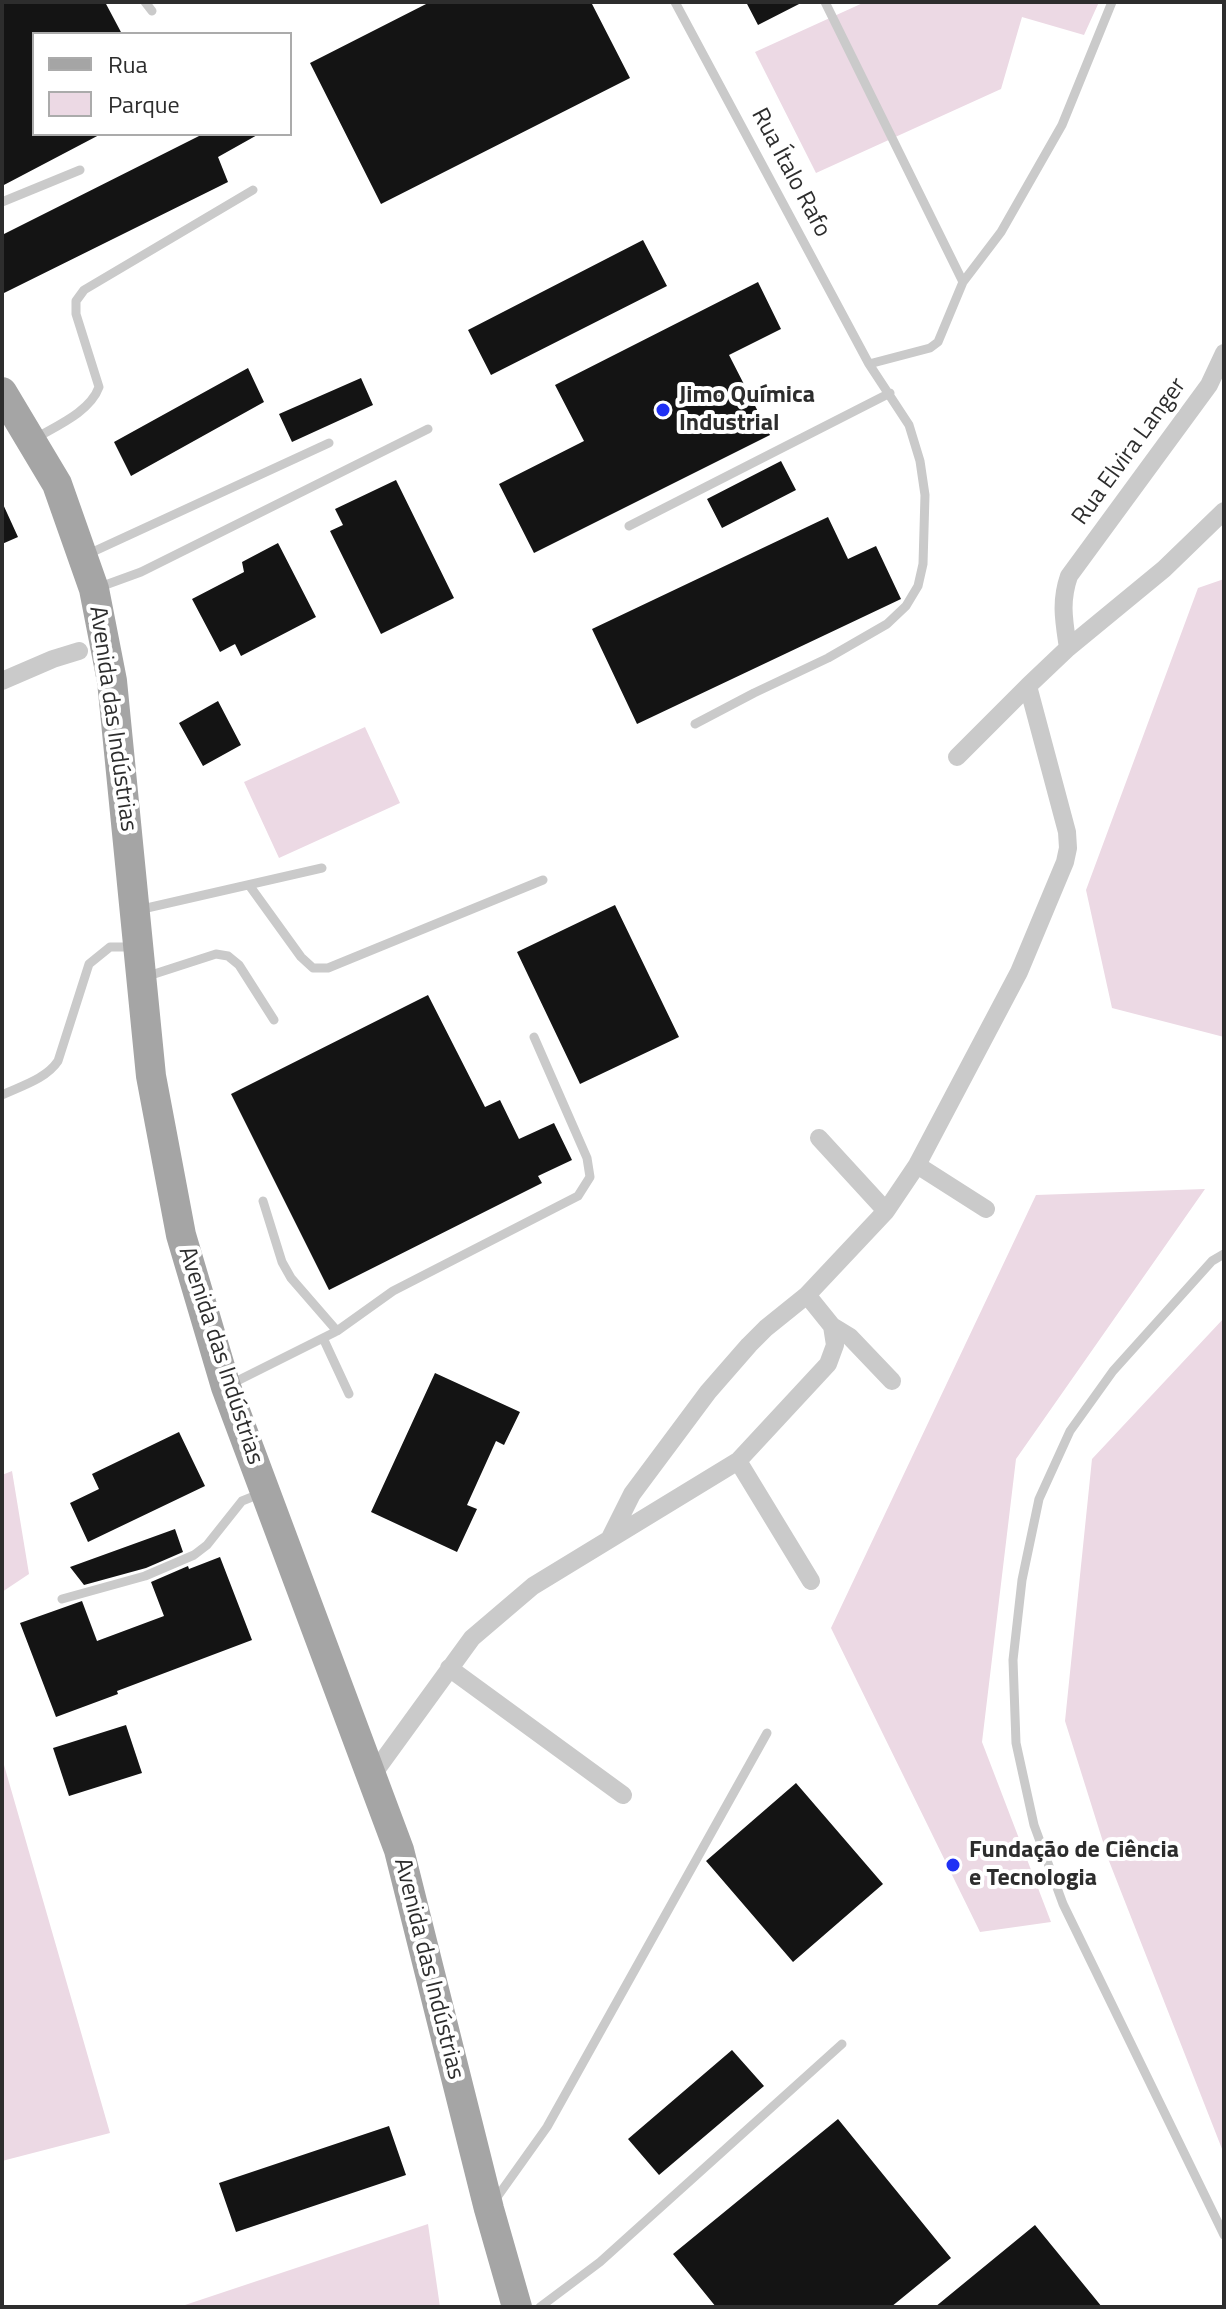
<!DOCTYPE html>
<meta charset="utf-8">
<style>
body{margin:0}
#map{position:relative;width:1226px;height:2309px;overflow:hidden;background:#fff;font-family:"Titillium Web",sans-serif}
canvas{display:block}
.frame{position:absolute;inset:0;border:4px solid #2d2d2d;pointer-events:none}
.legend{position:absolute;left:32px;top:32px;width:260px;height:104px;box-sizing:border-box;background:#fff;border:2px solid #ababab;margin:0;padding:10px 14px;list-style:none;font-size:24px;color:#2d2d2d}
.legend li{display:flex;align-items:center;gap:16px;height:40px}
.legend b{width:40px;border:2px solid #ababab}
</style>
<div id="map">
<canvas width="1226" height="2309"></canvas>
<div class="frame"></div>
<ul class="legend">
<li><b style="height:10px;background:#a5a5a5"></b>Rua</li>
<li><b style="height:22px;background:#ecd9e4"></b>Parque</li>
</ul>
</div>
<script>
const g = document.querySelector('canvas').getContext('2d');
g.lineJoin = 'round';
function paint(path, color) { g.fillStyle = color; g.fill(path, 'evenodd'); }
function trace(path, color, width, dash) { g.strokeStyle = color; g.lineWidth = width; g.lineCap = dash ? 'butt' : 'round'; g.setLineDash(dash || []); g.stroke(path); }
function write(font, color, halo, rows, align = 'center') {
  g.font = font + ' "Titillium Web",sans-serif'; g.lineWidth = 8; g.setLineDash([]); g.textBaseline = 'middle'; g.strokeStyle = halo; g.fillStyle = color; for (const [text, x, y, turn = 0] of rows) {
    g.save(); g.translate(x, y); g.rotate((+turn || 0) * Math.PI / 180); g.textAlign = isNaN(turn) ? turn : align; if (halo) g.strokeText(text, 0, 0); g.fillText(text, 0, 0); g.restore();
  }
}
const green = new Path2D(`
 M865,2H1099L1084,35L1022,17L1001,89L816,173L755,52Z
 M1224,579V1037L1112,1008L1086,890L1198,588Z
 M365,727L400,803L279,858L244,782Z
 M1205,1189L1016,1459L982,1742L1051,1922L980,1932L831,1628L1036,1195Z
 M1224,1318V2154L1109,1861L1065,1721L1092,1459Z
 M12,1471L29,1574L2,1592V1475Z
 M2,1758L110,2133L2,2161Z
 M428,2224L440,2307H179Z`);
const building = new Path2D(`
 M2,2H105L122,34H34V134H101L2,186Z
 M430,2H591L630,78L381,204L310,63Z
 M746,2H803L758,25Z
 M203,134H259L218,157L228,182L2,294V235Z
 M643,240L667,286L491,375L468,330Z
 M758,282L781,329L729,355L770,435L534,553L499,484L584,441L555,385Z
 M248,368L264,402L131,476L114,442Z
 M361,378L373,405L292,442L279,414Z
 M781,461L796,490L722,528L707,499Z
 M396,480L454,598L381,634L330,531L343,525L335,509Z
 M2,502L18,537L2,544Z
 M828,517L848,559L876,546L901,599L637,724L592,629Z
 M278,543L316,617L241,656L235,644L220,652L192,599L244,572L242,562Z
 M218,701L241,745L203,766L179,723Z
 M615,905L679,1037L580,1084L517,952Z
 M428,995L485,1107L500,1100L519,1139L554,1123L572,1160L538,1176L542,1183L329,1290L231,1094Z
 M435,1373L520,1412L504,1445L496,1441L467,1505L477,1509L457,1552L371,1512Z
 M179,1432L205,1486L88,1542L70,1503L99,1489L92,1474Z
 M175,1529L183,1552L146,1568L84,1585L70,1567Z
 M220,1557L252,1640L117,1691L118,1694L56,1717L20,1623L82,1601L97,1641L164,1616L151,1582L188,1566L189,1569Z
 M126,1725L142,1773L69,1796L53,1748Z
 M796,1783L883,1884L793,1962L706,1861Z
 M732,2050L764,2086L659,2175L628,2139Z
 M838,2119L951,2258L891,2307H716L673,2254Z
 M389,2126L406,2175L236,2232L219,2183Z
 M1035,2225L1102,2307H935Z`);
const service = new Path2D(`
 M145,2L152,11
 M675,2L869,364L909,425L920,461L925,495L923,564L918,586L906,606L887,624L828,658L754,693L695,724
 M825,2L963,282L938,342L930,348L869,364
 M2,202L80,170
 M963,282L1001,232L1062,125L1112,2
 M34,439C56,426 90,412 99,387L76,314V301L84,290L253,190
 M629,526L890,393
 M86,555L329,443
 M97,588L141,572L428,429
 M249,885L301,957L313,968H328L543,880
 M138,910L322,868
 M145,977L216,954L228,956L239,965L274,1020
 M2,1095C21,1086 46,1079 58,1061L89,964L110,947H135
 M263,1201L282,1262L291,1278L337,1331
 M1224,1254L1212,1261L1113,1371L1070,1431L1039,1499L1022,1580L1013,1660L1016,1743L1034,1825L1063,1904L1224,2235
 M323,1338L349,1394
 M229,1385L337,1331L393,1291L578,1196L590,1177L587,1158L534,1037
 M62,1599L145,1576L194,1555L207,1545L242,1501L262,1493
 M495,2200L547,2127L767,1733
 M540,2307L600,2262L842,2044`);
const minor = new Path2D(`
 M1068,648L1164,569L1224,511
 M2,681L53,659L79,651
 M957,757L1028,686
 M819,1138L886,1211
 M917,1165L986,1209
 M832,1326L850,1337L892,1381
 M738,1461L811,1581
 M610,1538L632,1494L708,1392L749,1345L766,1328L807,1295
 M449,1668L623,1795
 M371,1777L472,1638L533,1586L738,1461L828,1364L835,1345L832,1326L807,1295L886,1211L917,1165L1019,972L1065,862L1068,848L1067,832L1028,686L1068,648C1064,621 1060,602 1069,576L1209,385L1224,353`);
const primary = new Path2D(`
 M2,392L57,484L94,589L112,681L151,1076L181,1235L226,1387L399,1850L489,2209L517,2307`);
const markers = [
 [663,410,8,"#2031f4"],
 [953,1865,8,"#2031f4"]
];
const streetNames = [
 ["Rua Ítalo Rafo",790,173,62],
 ["Rua Elvira Langer",1130,452,-54],
 ["Avenida das Indústrias",112,719,82],
 ["Avenida das Indústrias",220,1356,72],
 ["Avenida das Indústrias",428,1969,76]
];
const poiNames = [
 ["Jimo Química",679,396],
 ["Industrial",679,424],
 ["Fundação de Ciência",969,1851],
 ["e Tecnologia",969,1879]
];
paint(green, '#ecd9e4');
paint(building, '#141414');
trace(service, '#cacaca', 9);
trace(minor, '#cacaca', 18);
trace(primary, '#a5a5a5', 30);
for (const [x, y, r, color] of markers) { const dot = new Path2D(); dot.arc(x, y, r, 0, 2 * Math.PI); g.fillStyle = color; g.fill(dot); trace(dot, '#fff', 3); }
write('24px', '#2d2d2d', '#fff', streetNames);
write('bold 24px', '#2d2d2d', '#fff', poiNames, 'left');
</script>
